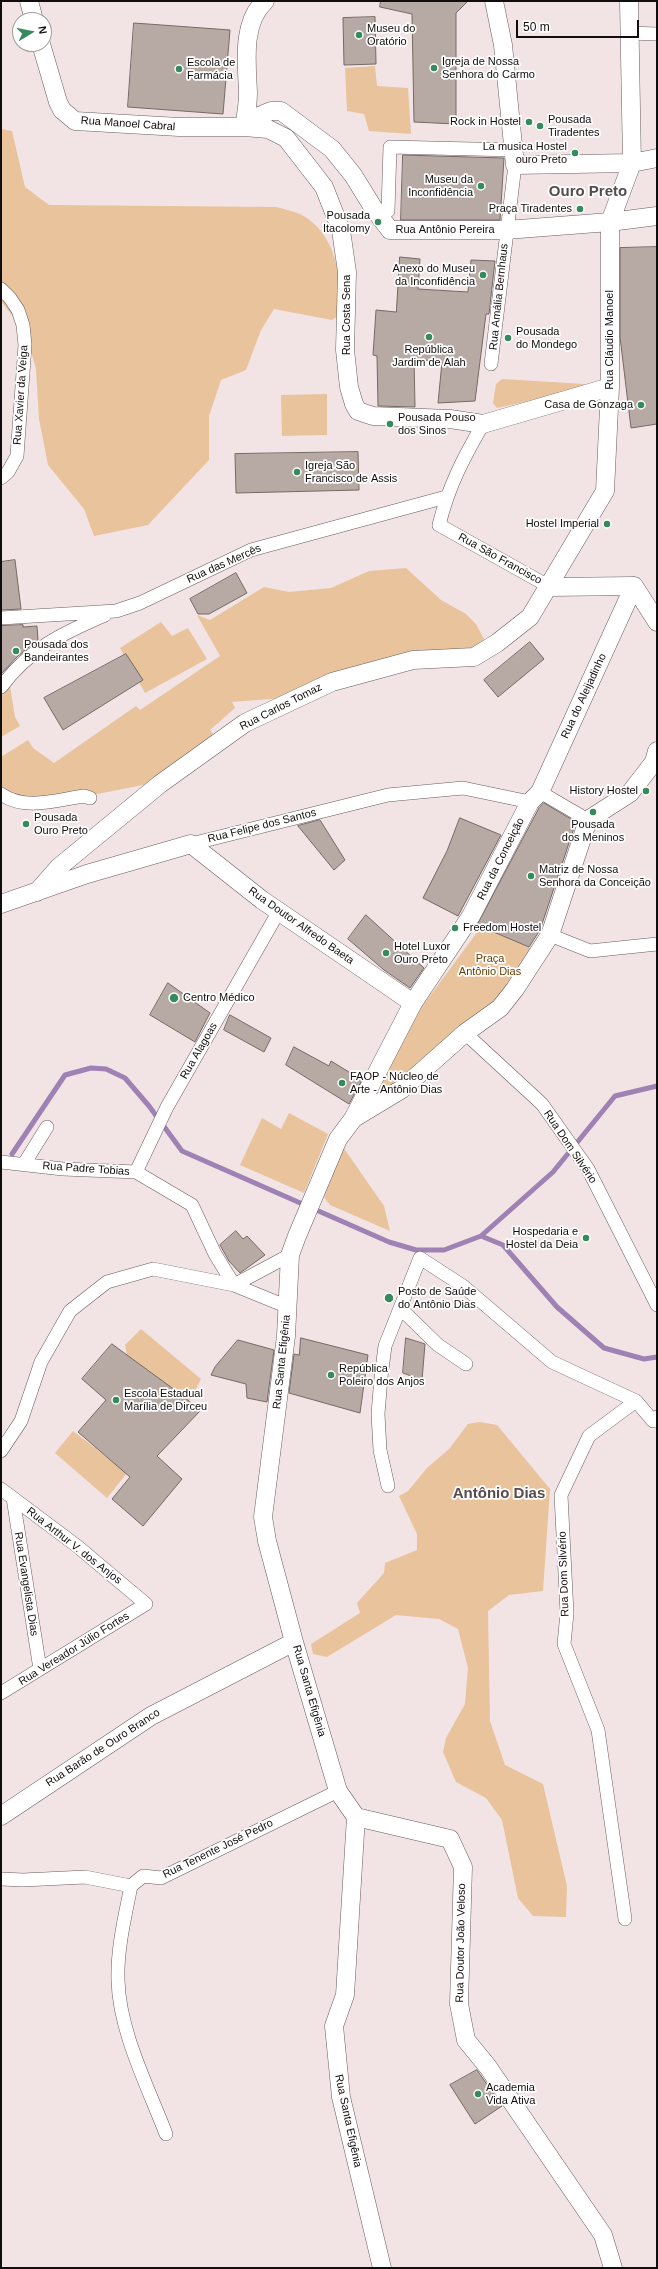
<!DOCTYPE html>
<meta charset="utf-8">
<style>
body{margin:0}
#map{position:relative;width:658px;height:2269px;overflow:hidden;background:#f2e3e5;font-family:Arial,sans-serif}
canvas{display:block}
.frame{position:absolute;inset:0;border:2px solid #120d0d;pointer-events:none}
.north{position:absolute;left:12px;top:12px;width:40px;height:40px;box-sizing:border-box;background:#fff;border:1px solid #a09e9e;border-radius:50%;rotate:80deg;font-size:11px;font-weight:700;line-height:16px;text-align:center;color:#120d0d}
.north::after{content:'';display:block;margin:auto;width:14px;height:18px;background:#368a5d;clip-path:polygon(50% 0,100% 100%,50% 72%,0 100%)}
.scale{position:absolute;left:516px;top:20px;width:123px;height:18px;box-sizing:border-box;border:2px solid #120d0d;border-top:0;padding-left:5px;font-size:12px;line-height:14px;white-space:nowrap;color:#120d0d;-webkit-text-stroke:3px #fff;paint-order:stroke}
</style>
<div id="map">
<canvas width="658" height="2269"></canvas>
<div class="frame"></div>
<div class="north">N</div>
<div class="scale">50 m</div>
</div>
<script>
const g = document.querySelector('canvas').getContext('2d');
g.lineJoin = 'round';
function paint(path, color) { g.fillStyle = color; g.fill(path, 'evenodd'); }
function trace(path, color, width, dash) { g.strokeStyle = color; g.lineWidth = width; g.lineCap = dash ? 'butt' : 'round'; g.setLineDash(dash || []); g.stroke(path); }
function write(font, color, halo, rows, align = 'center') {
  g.font = font + ' Arial,sans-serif'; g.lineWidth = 3.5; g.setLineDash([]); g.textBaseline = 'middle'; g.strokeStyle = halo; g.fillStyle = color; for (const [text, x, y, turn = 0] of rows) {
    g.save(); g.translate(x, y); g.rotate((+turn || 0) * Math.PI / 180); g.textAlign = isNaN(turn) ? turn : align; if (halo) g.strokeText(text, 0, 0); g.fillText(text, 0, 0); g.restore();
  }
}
const green = new Path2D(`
 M375,66L377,86L408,88L411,134L369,131L364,114L347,111L345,68Z
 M1,129L12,131L25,187L49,205L276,207C284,209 293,211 300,214C337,233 341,277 341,314L332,320L274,309L261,330L246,370L221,380L209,416V460L148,525L94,536L84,509L48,465L39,419L36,369L26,334L1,301Z
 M502,379L584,384V389L497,408L493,403L496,384Z
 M327,394V435L282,436L281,395Z
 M406,568L441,600L466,614L476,624L487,645L296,697L232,702L235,708L210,730L213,734L199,750L148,784L92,795L30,799L20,797L1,786V757L28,740L33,748L54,763L136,706L140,710L220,656L197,615L210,620L264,587L289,592L331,588L369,571Z
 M161,622L172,636L188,628L207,659L145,693L120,648Z
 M10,686L15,717L20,726L1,737V696Z
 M481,927L533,949L516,982L415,1078L376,1097L375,1089L421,1008Z
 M289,1113L328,1134L304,1193L240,1165L262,1118L281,1129Z
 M343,1147L384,1206L390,1231L330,1205L324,1197Z
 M141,1329L201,1379L189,1402L127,1355L125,1345Z
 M479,1422L497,1425L550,1489L543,1591L509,1595L488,1611L490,1721L505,1765L543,1784L567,1886L566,1917L533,1916L518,1898L502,1820L486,1798L456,1782L443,1752L446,1738L465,1704L468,1668L458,1629L439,1619L396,1615L327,1657L313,1654L311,1644L360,1613L357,1603L384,1573L385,1563L417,1550V1534L399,1496L408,1491L427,1468L449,1449L468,1424Z
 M73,1431L112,1461L144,1433L163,1450L127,1473L107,1498L55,1453Z`);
const stream = new Path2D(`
 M12,1154L65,1075L91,1068L106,1069L125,1078L149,1106L182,1151L389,1242L416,1250H444L481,1236L553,1172L615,1096L657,1086
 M481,1236L503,1245L557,1307L604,1348L644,1359L657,1357`);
const building = new Path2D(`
 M381,1H468L456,13V124L414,122L412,14L380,7Z
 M375,17L376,64L344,65L343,18Z
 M134,23L230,30L223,114L128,107Z
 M403,155L504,158L500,220H401Z
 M657,247V424L631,428L620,337V248Z
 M400,257L420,259L418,289L468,292L471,260L495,261L489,314H486L475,401L438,403L442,362L414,359L415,407L378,406L377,356L373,355L376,310L396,312Z
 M358,452L359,490L236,493L235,454Z
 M15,560L21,609L1,610V562Z
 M236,573L247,593L209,614H198L190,599Z
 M23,625V627L37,626L38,640L18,656L1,674V626Z
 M530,642L544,659L498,697L484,680Z
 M126,654L143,680L63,730L44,698Z
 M544,803L576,822L540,930L529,947L477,925L539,808Z
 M460,818L501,835L458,916L423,898L447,851Z
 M320,820L345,860L334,870L298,826Z
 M366,915L424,968L410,988L384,970L348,939Z
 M168,983L210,1013L195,1042L150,1015Z
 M230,1015L271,1038L264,1052L224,1030Z
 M294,1047L329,1066L331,1061L362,1080L349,1104L286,1065Z
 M236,1231L243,1239L247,1236L265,1255L240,1273L229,1261L220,1245Z
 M301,1338L368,1355L360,1413L289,1393L294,1354L299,1355Z
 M406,1338L425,1344L422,1380L403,1373Z
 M238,1340L274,1350L267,1402L247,1398L246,1384L211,1375L215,1367Z
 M112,1344L183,1396L200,1411L157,1456L182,1479L143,1526L112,1499L130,1477L78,1432L106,1400L82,1379Z
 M477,2070L502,2106L475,2124L450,2085Z`);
const street = new Path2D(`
 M629,33L657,34
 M388,211L390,147L514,150
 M1,289L10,298L18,310L23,325L25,345L17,456L8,472L1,478
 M491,364L515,165
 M483,424C463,459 449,485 439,525L550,587
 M1,618L116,611L140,603L251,550L446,497
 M1,687C29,649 63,633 105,615
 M540,792L588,820
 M1,794C25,811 57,800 84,796L90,798
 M191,844L388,795L463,788L530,802
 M550,935L590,951L657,944
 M465,1033L542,1104L588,1169L657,1305
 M1,1162L63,1169L136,1172L192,1205L215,1254L234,1285L290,1255
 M24,1164L47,1127
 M136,1172L167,1107L279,911
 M401,1309L438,1345L466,1364
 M1,1451L21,1421L41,1362L70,1311L107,1282L153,1269L234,1285L288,1307
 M388,1486L380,1450L378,1414L381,1377L385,1346L420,1258L463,1286L552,1362L636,1401
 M1,1489L77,1546L146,1604L1,1693
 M13,1498L40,1669
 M1,1879L23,1880L85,1877L131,1886L143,1876L161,1878L338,1791
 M131,1886C125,1916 117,1949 118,1980C119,2031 148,2087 166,2134
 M625,1919L598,1730L564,1644L567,1613L561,1495L589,1436L636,1401L653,1421L657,1417`);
const secondary = new Path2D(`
 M29,1L34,20
 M494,1L503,45L515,165L632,163L657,158
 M41,44L58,102L62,110L75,121L179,127H244L268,129L286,138L324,187L341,230L347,272L345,350L349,387L354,404L358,411L373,416L450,419L483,424L610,387
 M244,127L259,116L271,111H281L332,149L353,175L374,209L390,230H506L610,222L657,216
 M244,127C246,116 248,104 248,93C247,64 241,23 265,1
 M634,586L657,622
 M550,587L634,586
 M37,892L59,867L160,784L245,723L332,682L413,660L474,657L497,643L530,617L605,491L610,387V222L632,163L629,1
 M1,904L87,874L191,844L262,900L413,1003
 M354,1118L402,1089L465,1033L500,1008L515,989L550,935L588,820L630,793L654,762L657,751
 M1,1816L151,1716L294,1642
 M356,1817L450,1839L463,1867L459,2004L466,2040L488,2067L603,2235L613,2268
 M382,2268L341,2097L334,2026L345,1995L356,1817L338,1791L294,1642L267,1541L263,1517L286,1336L290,1255L297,1236L338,1139L353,1119L413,1003L471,916L530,802L540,792L634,586`);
const markers = [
 [359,35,4,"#368a5d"],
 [434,68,4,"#368a5d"],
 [179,69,4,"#368a5d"],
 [529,122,4,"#368a5d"],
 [540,126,4,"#368a5d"],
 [575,153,4,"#368a5d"],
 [481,186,4,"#368a5d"],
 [580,209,4,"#368a5d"],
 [378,222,4,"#368a5d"],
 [483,275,4,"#368a5d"],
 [429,337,4,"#368a5d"],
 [508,338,4,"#368a5d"],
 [641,405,4,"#368a5d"],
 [390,424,4,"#368a5d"],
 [297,472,4,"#368a5d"],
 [607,524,4,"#368a5d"],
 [16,651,4,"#368a5d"],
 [646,791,4,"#368a5d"],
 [593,812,4,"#368a5d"],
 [26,824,4,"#368a5d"],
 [531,876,4,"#368a5d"],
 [455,928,4,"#368a5d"],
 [386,953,4,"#368a5d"],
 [174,998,5,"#368a5d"],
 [342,1083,4,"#368a5d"],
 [586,1238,4,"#368a5d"],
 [389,1298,5,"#368a5d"],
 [331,1375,4,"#368a5d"],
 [116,1400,4,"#368a5d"],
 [478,2094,4,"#368a5d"]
];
const poiNames = [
 ["Museu do",367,29],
 ["Oratório",367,42],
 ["Igreja de Nossa",442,62],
 ["Senhora do Carmo",442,75],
 ["Escola de",187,63],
 ["Farmácia",187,76],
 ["Pousada",548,120],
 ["Tiradentes",548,133],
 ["Rock in Hostel",521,122,"right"],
 ["La musica Hostel",567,147,"right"],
 ["ouro Preto",567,160,"right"],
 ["Museu da",473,180,"right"],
 ["Inconfidência",473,193,"right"],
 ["Praça Tiradentes",572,209,"right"],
 ["Pousada",370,216,"right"],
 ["Itacolomy",370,229,"right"],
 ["Anexo do Museu",475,269,"right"],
 ["da Inconfidência",475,282,"right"],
 ["Pousada",516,332],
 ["do Mondego",516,345],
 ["República",429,350,"center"],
 ["Jardim de Alah",429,363,"center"],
 ["Casa de Gonzaga",633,405,"right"],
 ["Pousada Pouso",398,418],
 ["dos Sinos",398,431],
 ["Igreja São",305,466],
 ["Francisco de Assis",305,479],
 ["Hostel Imperial",599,524,"right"],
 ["Pousada dos",24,645],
 ["Bandeirantes",24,658],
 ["History Hostel",638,791,"right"],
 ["Pousada",34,818],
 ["Ouro Preto",34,831],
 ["Pousada",593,825,"center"],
 ["dos Meninos",593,838,"center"],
 ["Matriz de Nossa",539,870],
 ["Senhora da Conceição",539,883],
 ["Freedom Hostel",463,928],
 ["Hotel Luxor",394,947],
 ["Ouro Preto",394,960],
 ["Centro Médico",183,998],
 ["FAOP - Núcleo de",350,1077],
 ["Arte - Antônio Dias",350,1090],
 ["Hospedaria e",578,1232,"right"],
 ["Hostel da Deia",578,1245,"right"],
 ["Posto de Saúde",398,1292],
 ["do Antônio Dias",398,1305],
 ["República",339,1369],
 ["Poleiro dos Anjos",339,1382],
 ["Escola Estadual",124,1394],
 ["Marília de Dirceu",124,1407],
 ["Academia",486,2088],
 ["Vida Ativa",486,2101]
];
const streetNames = [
 ["Rua Manoel Cabral",128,124,4],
 ["Rua Antônio Pereira",445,230],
 ["Rua Amália Bernhaus",499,297,-84],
 ["Rua Costa Sena",347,315,-90],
 ["Rua Cláudio Manoel",610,340,-90],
 ["Rua Xavier da Veiga",21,395,-86],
 ["Rua São Francisco",500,559,29],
 ["Rua das Mercês",224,564,-24],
 ["Rua do Aleijadinho",584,696,-65],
 ["Rua Carlos Tomaz",281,707,-27],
 ["Rua Felipe dos Santos",262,826,-14],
 ["Rua da Conceição",501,859,-63],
 ["Rua Doutor Alfredo Baeta",301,926,35],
 ["Rua Alagoas",199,1051,-60],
 ["Rua Dom Silvério",570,1147,56],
 ["Rua Padre Tobias",86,1169,4],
 ["Rua Santa Efigênia",282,1362,-84],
 ["Rua Arthur V. dos Anjos",74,1546,38],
 ["Rua Dom Silvério",564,1574,-92],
 ["Rua Evangelista Dias",26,1584,81],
 ["Rua Vereador Júlio Fortes",74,1649,-32],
 ["Rua Santa Efigênia",309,1691,74],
 ["Rua Barão de Ouro Branco",103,1748,-33],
 ["Rua Tenente José Pedro",218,1849,-26],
 ["Rua Doutor João Veloso",461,1943,-89],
 ["Rua Santa Efigênia",348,2121,78]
];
const parkNames = [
 ["Praça",490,959],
 ["Antônio Dias",490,972]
];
const districtNames = [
 ["Ouro Preto",588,192],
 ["Antônio Dias",499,1494]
];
paint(green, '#e9c39b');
trace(stream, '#9f82b4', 5);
paint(building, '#b7aaa5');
trace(building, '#746965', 1);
trace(street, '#695c5e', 14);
trace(secondary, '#695c5e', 19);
trace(street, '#fff', 13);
trace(secondary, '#fff', 18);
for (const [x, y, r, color] of markers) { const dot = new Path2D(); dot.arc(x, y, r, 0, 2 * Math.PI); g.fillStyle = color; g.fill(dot); trace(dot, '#fff', 1.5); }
write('11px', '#120d0d', '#fff', poiNames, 'left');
write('11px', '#120d0d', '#fff', streetNames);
write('11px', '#643b00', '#fff', parkNames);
write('bold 15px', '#574b4c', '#fff', districtNames);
</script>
